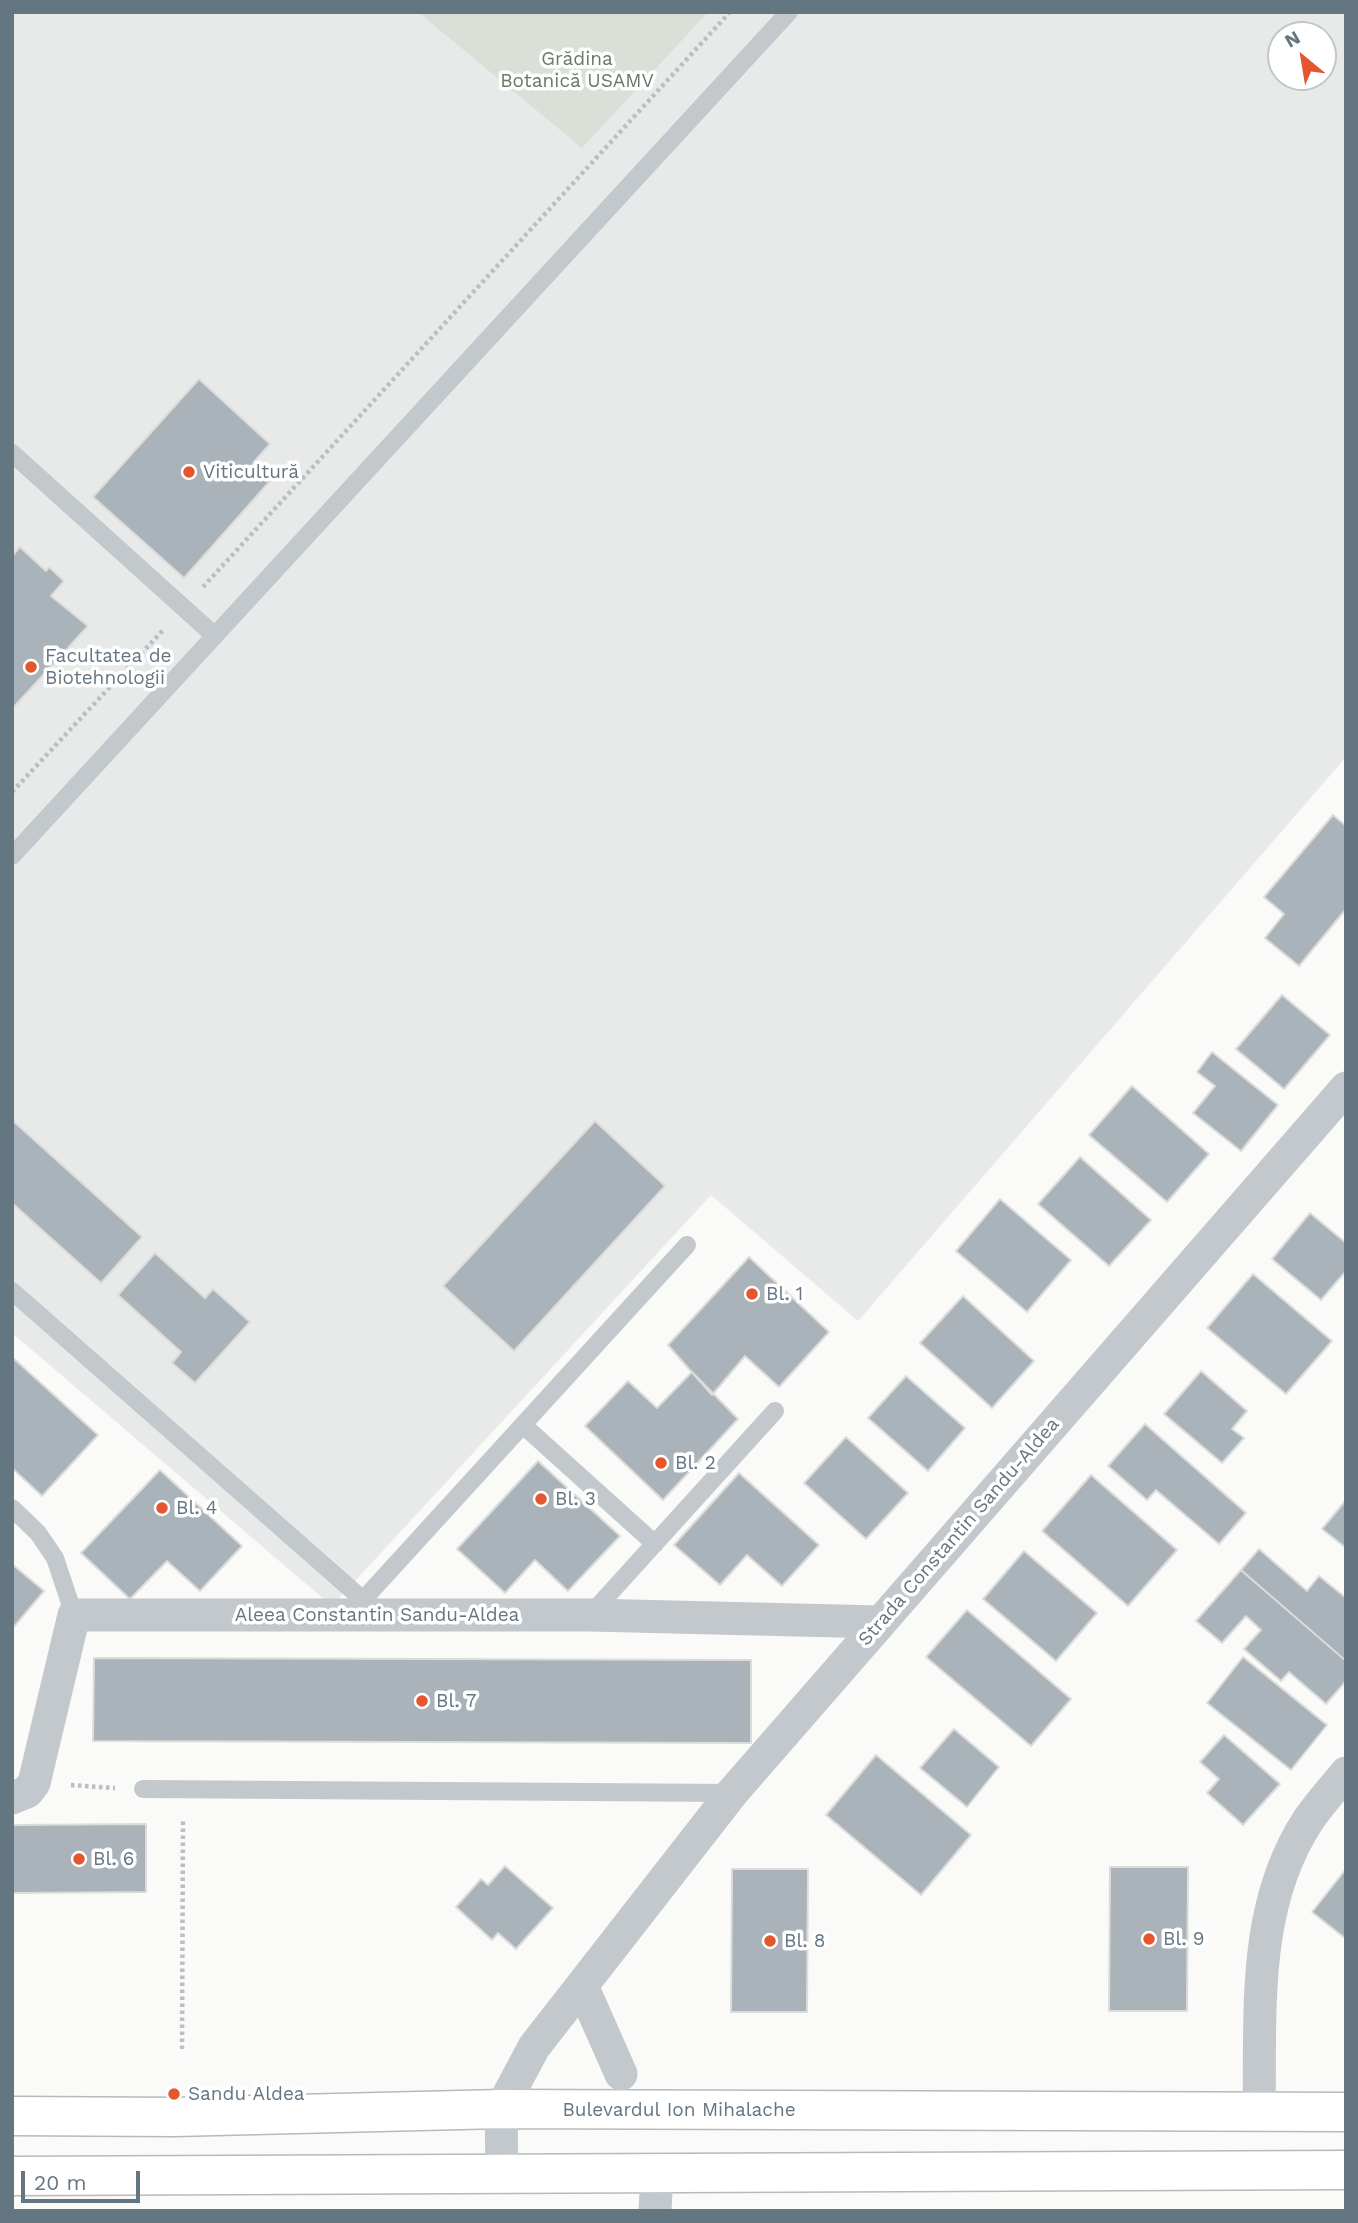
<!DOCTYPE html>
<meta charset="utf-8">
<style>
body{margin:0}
#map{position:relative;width:1358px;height:2223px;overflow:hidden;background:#fafaf8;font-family:"Work Sans",sans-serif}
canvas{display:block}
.frame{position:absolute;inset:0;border:14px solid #657683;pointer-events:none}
.north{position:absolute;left:1267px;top:21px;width:70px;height:70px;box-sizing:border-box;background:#fff;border:2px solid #c1c8cd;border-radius:50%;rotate:330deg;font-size:19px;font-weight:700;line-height:28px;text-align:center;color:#657683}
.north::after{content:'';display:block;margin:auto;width:24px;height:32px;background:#e4572e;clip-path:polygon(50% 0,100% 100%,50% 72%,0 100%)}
.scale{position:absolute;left:21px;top:2171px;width:119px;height:32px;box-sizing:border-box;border:4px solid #657683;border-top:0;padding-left:9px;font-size:21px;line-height:24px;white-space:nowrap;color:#657683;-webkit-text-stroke:5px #fff;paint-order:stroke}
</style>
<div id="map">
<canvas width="1358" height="2223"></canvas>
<div class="frame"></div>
<div class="north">N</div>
<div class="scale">20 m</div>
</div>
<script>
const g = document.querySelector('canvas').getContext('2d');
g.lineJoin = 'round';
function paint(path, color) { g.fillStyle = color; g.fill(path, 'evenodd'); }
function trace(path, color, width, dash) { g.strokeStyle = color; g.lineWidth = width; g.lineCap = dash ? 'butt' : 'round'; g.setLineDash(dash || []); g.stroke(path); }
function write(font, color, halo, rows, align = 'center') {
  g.font = font + ' "Work Sans",sans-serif'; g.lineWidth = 7; g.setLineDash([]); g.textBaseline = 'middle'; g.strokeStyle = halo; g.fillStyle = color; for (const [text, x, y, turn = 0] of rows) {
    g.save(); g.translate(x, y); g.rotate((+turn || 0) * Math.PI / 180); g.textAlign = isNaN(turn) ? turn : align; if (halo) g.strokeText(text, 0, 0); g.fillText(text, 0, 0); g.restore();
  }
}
const built = new Path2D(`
 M12,12H1346V757L858,1321L711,1195L332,1606L12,1333ZM1281,35H1323V77H1281Z`);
const green = new Path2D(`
 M418,12H708L582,148Z`);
const building = new Path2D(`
 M199,379L270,444L253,463L271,480L184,578L93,497Z
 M20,547L46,571L49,567L64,581L51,596L88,626L12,709V556Z
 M1333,815L1346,826V909L1299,966L1265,938L1284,914L1264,897Z
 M1282,995L1330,1035L1284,1089L1236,1049Z
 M1212,1052L1278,1105L1241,1151L1193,1113L1215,1086L1197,1072Z
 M1132,1086L1209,1154L1167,1202L1089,1135Z
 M12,1120L142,1237L101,1283L12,1203Z
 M595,1121L665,1186L514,1351L443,1286Z
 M1080,1157L1151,1220L1109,1266L1038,1204Z
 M1000,1199L1071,1260L1027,1312L956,1251Z
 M1310,1213L1346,1243V1271L1321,1300L1272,1259Z
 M155,1253L205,1298L213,1289L250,1322L195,1383L172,1363L181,1352L118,1295Z
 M749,1257L829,1332L779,1387L745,1356L712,1395L668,1345Z
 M1253,1274L1332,1341L1286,1394L1207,1328Z
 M963,1296L1034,1361L992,1408L920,1343Z
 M12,1357L98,1435L42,1496L12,1468Z
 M1201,1371L1247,1411L1232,1429L1244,1438L1222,1463L1164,1414Z
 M692,1372L738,1419L663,1500L585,1426L628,1381L657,1408Z
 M906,1376L965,1428L928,1471L868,1418Z
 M1145,1424L1246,1513L1219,1544L1156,1490L1147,1500L1108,1466Z
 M846,1437L908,1493L866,1539L804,1483Z
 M538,1461L620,1536L568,1591L535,1560L505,1593L457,1549Z
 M160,1470L242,1546L200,1591L167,1561L130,1599L81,1553Z
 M739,1473L819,1545L782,1586L747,1555L720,1585L674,1545Z
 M1091,1475L1177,1550L1128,1606L1042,1531Z
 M1346,1500V1548L1322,1529Z
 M1259,1549L1307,1591L1319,1576L1346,1598V1661L1241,1570Z
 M1024,1551L1097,1613L1056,1661L983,1599Z
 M12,1564L44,1591L12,1629Z
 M1241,1570L1346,1661V1681L1326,1704L1289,1672L1281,1681L1244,1649L1261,1630L1246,1616L1222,1643L1196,1621Z
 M967,1610L1071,1699L1031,1746L926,1657Z
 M1243,1657L1327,1725L1291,1770L1207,1703Z
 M94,1658L751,1660V1743L93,1741Z
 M954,1729L999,1767L967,1807L920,1768Z
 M1224,1735L1280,1784L1243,1825L1207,1793L1219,1779L1200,1762Z
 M876,1755L971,1835L921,1895L826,1815Z
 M146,1824V1892L12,1893V1825Z
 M505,1866L553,1908L516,1949L498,1933L492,1940L456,1907L481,1879L488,1885Z
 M1110,1867H1188L1187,2011H1109Z
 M732,1869H808L807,2012H731Z
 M1346,1869V1939L1312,1912Z`);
const path = new Path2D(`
 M203,587L730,12
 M12,792L164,629
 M71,1785L115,1788
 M182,2049L183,1819`);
const lane = new Path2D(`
 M12,453L215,636
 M12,856L789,12
 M12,1291L378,1613
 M523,1425L655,1544
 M12,1508L38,1533L55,1558L74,1615
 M363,1600L687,1245
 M590,1615L775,1411
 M143,1789L732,1793`);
const street = new Path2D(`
 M12,1798L27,1792L34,1783L74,1615H590L880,1622
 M582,1986L621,2074
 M1259,2112C1261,2013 1251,1906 1309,1819C1320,1803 1334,1788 1346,1773
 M502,2174L501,2109L534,2047L732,1793L1346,1088
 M655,2211L657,2172`);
const primary = new Path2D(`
 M12,2116L174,2117L501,2109L1346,2112
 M12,2176L1346,2170`);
const markers = [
 [189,472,7,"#e4572e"],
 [31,667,7,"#e4572e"],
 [752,1294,7,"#e4572e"],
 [661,1463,7,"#e4572e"],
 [541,1499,7,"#e4572e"],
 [162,1508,7,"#e4572e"],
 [422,1701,7,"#e4572e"],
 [79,1859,7,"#e4572e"],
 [1149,1939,7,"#e4572e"],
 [770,1941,7,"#e4572e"],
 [174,2094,7,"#e4572e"]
];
const parkNames = [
 ["Grădina",577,59],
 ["Botanică USAMV",577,81]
];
const poiNames = [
 ["Viticultură",203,472],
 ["Facultatea de",45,656],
 ["Biotehnologii",45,678],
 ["Bl. 1",766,1294],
 ["Bl. 2",675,1463],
 ["Bl. 3",555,1499],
 ["Bl. 4",176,1508],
 ["Bl. 7",436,1701],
 ["Bl. 6",93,1859],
 ["Bl. 9",1163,1939],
 ["Bl. 8",784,1941],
 ["Sandu Aldea",188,2094]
];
const streetNames = [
 ["Strada Constantin Sandu-Aldea",959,1532,-49],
 ["Aleea Constantin Sandu-Aldea",377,1615],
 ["Bulevardul Ion Mihalache",679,2110]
];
paint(built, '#e8e9e9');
paint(green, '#dadfd7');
paint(building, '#aab3b9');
trace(building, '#dcdcda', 2);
trace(primary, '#b5babe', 41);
trace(path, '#bbbfc2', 4.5, [3.5, 3.5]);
trace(lane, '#c3c8cc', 18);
trace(street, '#c3c8cc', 33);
trace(primary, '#fff', 38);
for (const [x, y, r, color] of markers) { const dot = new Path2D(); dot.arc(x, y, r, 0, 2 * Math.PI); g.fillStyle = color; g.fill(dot); trace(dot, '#fff', 2.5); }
write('19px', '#687a64', '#fff', parkNames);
write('19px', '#657683', '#fff', poiNames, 'left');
write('19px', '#657683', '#fff', streetNames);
</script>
